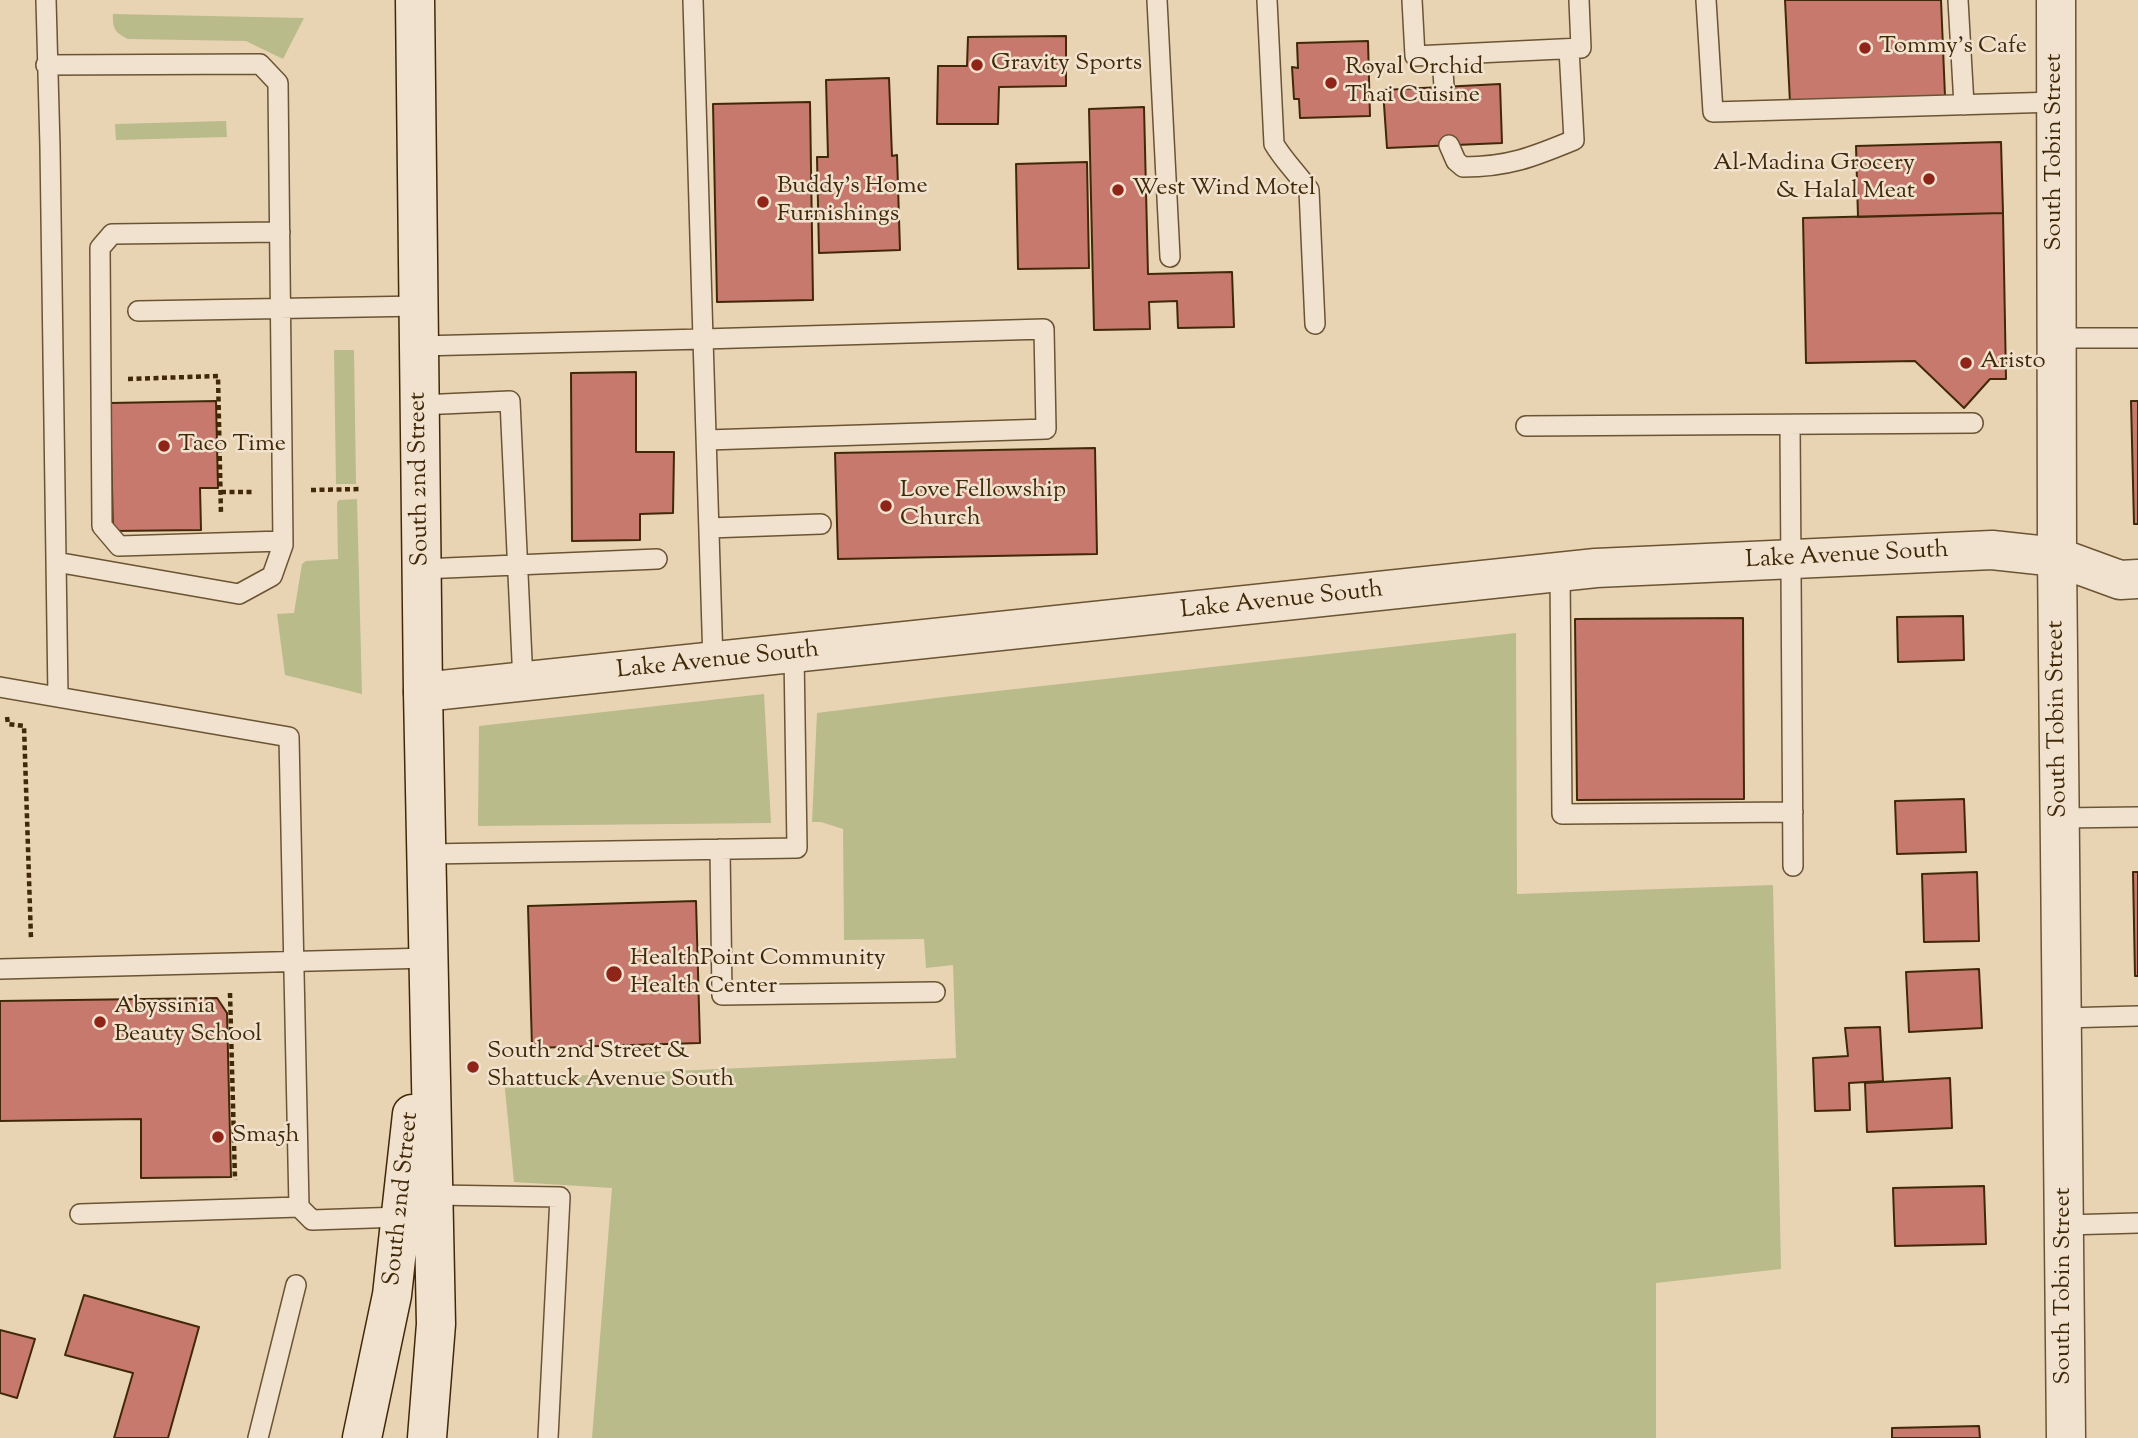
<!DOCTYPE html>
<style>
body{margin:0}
canvas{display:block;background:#e8d3b3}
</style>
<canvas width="2138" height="1438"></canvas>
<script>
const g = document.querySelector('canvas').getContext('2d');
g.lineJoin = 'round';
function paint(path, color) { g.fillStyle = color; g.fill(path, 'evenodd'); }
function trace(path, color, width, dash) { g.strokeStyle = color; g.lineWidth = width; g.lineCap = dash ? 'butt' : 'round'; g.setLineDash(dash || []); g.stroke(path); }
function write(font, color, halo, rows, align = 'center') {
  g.font = font + ' "Sorts Mill Goudy",serif'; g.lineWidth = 5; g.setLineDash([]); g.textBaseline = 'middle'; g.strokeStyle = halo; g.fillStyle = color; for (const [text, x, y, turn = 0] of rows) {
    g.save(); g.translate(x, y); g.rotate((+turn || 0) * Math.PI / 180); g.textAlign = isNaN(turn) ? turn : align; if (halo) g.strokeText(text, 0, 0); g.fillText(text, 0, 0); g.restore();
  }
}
const green = new Path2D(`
 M113,14L304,18L283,59L246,41L128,39C116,33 112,29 113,14Z
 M226,121L227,137L116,140L115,124Z
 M334,350H354L356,484H336Z
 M357,499L362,694L285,675L277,614L294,613L302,564L306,561L338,559L337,503L339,500Z
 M1516,633L1517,894L1773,885L1781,1269L1656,1283V1438H592L612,1188L514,1182L504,1079L956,1058L953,965L926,968L924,939L844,940L843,829L821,822H812L817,713L944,697Z
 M764,694L771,823L478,826L479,726Z`);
const building = new Path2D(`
 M1785,0H1941L1945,96L1790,103Z
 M1066,36V86L999,87L998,124H937L938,66H967L968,37Z
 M1368,41L1370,116L1300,118L1299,99H1294L1292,67L1298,68L1297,43Z
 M889,78L892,156L897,155L900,250L819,253L817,157H828L826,80Z
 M1500,84L1502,143L1387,148L1383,90Z
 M810,102L813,300L717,302L713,104Z
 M1144,107L1148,274L1232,272L1234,327L1178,328L1177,301L1149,302L1150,329L1094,330L1089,109Z
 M2001,142L2003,213L1858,217L1856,146Z
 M1087,162L1089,268L1018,269L1016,164Z
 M2003,213L2006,379H1990L1964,408L1915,361L1806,363L1803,218Z
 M636,372V452H674L673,513L640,514V540L572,541L571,373Z
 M216,401L218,488H200L201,530L113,531L110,403Z
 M2131,401H2138V524H2134Z
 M1095,448L1097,554L838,559L835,453Z
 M1963,616L1964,660L1898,662L1897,617Z
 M1743,618L1744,799L1577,800L1575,619Z
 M1964,799L1966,852L1897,854L1895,801Z
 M1977,872L1979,941L1924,942L1922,874Z
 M2133,872H2138V976H2135Z
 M696,901L700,1043L532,1048L528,906Z
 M1979,969L1982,1028L1909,1032L1906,972Z
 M217,998L227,1013L231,1177L141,1178V1119L0,1121V1001Z
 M1880,1027L1883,1081L1849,1083L1850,1110L1815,1111L1813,1058L1848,1056L1845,1028Z
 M1950,1078L1952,1128L1867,1132L1865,1083Z
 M1984,1186L1986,1244L1895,1246L1893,1188Z
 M84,1295L199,1327L168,1438H114L133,1373L65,1355Z
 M0,1330L35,1339L17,1398L0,1393Z
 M1979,1426L1980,1438H1892V1428Z`);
const path = new Path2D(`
 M128,379L218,376L221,515
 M311,490L362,489
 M221,492H253
 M7,717L8,724L24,726L31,939
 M230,993L235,1180`);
const lane = new Path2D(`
 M46,0L50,147L58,697
 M1157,0L1170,257
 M1267,0L1274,144C1284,161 1298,174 1309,190L1315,324
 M1412,0L1415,56L1581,48L1579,0
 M1706,0L1713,112L2056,102
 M1958,0L1964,105
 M1442,55L1444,87
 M46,65L260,64L278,83L283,545L272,576L239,594L56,562
 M1449,145L1456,161L1463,167C1508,167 1533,157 1574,140L1569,49
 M280,232L112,234L100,248L102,526L119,546L283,541
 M138,311L420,306
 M2056,338H2138
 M419,346L703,339L693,0
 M420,405L510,401L523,682
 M1790,425L1793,866
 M1526,426L1973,423
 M707,440L1046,429L1044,329L703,339L713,662
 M709,528L821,524
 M422,569L657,559
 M1560,572L1562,814L1793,812
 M0,687L289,737L299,1207
 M2060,818L2138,817
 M720,849L722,995L935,992
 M427,854L797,848L794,654
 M0,969L429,958
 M2062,1018L2138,1016
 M434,1195L560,1197L548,1438
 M80,1214L299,1207L312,1220L401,1217
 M2065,1225L2138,1223
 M258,1438L296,1285`);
const street = new Path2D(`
 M2056,0L2057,557L2066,1438
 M423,692L1596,568L1992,550L2057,557L2120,580L2138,579`);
const secondary = new Path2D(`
 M415,0L423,692L436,1324L427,1438
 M362,1438L392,1295L412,1114`);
const markers = [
 [1865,48,7,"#8f2418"],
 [977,65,7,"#8f2418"],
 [1331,83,7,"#8f2418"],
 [1929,179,7,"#8f2418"],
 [1118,190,7,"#8f2418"],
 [763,202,7,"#8f2418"],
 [1966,363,7,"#8f2418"],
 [164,446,7,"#8f2418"],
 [886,506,7,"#8f2418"],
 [614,974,9,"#8f2418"],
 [100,1022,7,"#8f2418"],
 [473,1067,7,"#8f2418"],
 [218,1137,7,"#8f2418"]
];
const poiNames = [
 ["Tommy's Cafe",1879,48],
 ["Gravity Sports",991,65],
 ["Royal Orchid",1345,69],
 ["Thai Cuisine",1345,97],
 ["Al-Madina Grocery",1915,165,"right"],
 ["& Halal Meat",1915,193,"right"],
 ["Buddy's Home",777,188],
 ["Furnishings",777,216],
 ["West Wind Motel",1132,190],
 ["Aristo",1980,363],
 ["Taco Time",178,446],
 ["Love Fellowship",900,492],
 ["Church",900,520],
 ["HealthPoint Community",630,960],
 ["Health Center",630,988],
 ["Abyssinia",114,1008],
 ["Beauty School",114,1036],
 ["South 2nd Street &",487,1053],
 ["Shattuck Avenue South",487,1081],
 ["Sma5h",232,1137]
];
const streetNames = [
 ["South Tobin Street",2056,152,-90],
 ["South 2nd Street",421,479,-91],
 ["Lake Avenue South",1847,557,-3],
 ["Lake Avenue South",1282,602,-6],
 ["Lake Avenue South",718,662,-6],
 ["South Tobin Street",2059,719,-91],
 ["South 2nd Street",403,1199,-84],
 ["South Tobin Street",2065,1286,-90]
];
paint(green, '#babb8a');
paint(building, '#c7796e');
trace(building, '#412908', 2);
trace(lane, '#6b5433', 22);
trace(street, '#6b5433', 41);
trace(secondary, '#412908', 41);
trace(path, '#412908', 4.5, [5, 3.5]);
trace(lane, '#f0e2ce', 19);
trace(street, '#f0e2ce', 38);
trace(secondary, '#f0e2ce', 38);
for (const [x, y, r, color] of markers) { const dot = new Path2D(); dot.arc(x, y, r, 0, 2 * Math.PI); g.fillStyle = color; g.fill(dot); trace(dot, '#f0e2ce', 2.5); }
write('24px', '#412908', '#f0e2ce', poiNames, 'left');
write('24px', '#412908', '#f0e2ce', streetNames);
</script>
